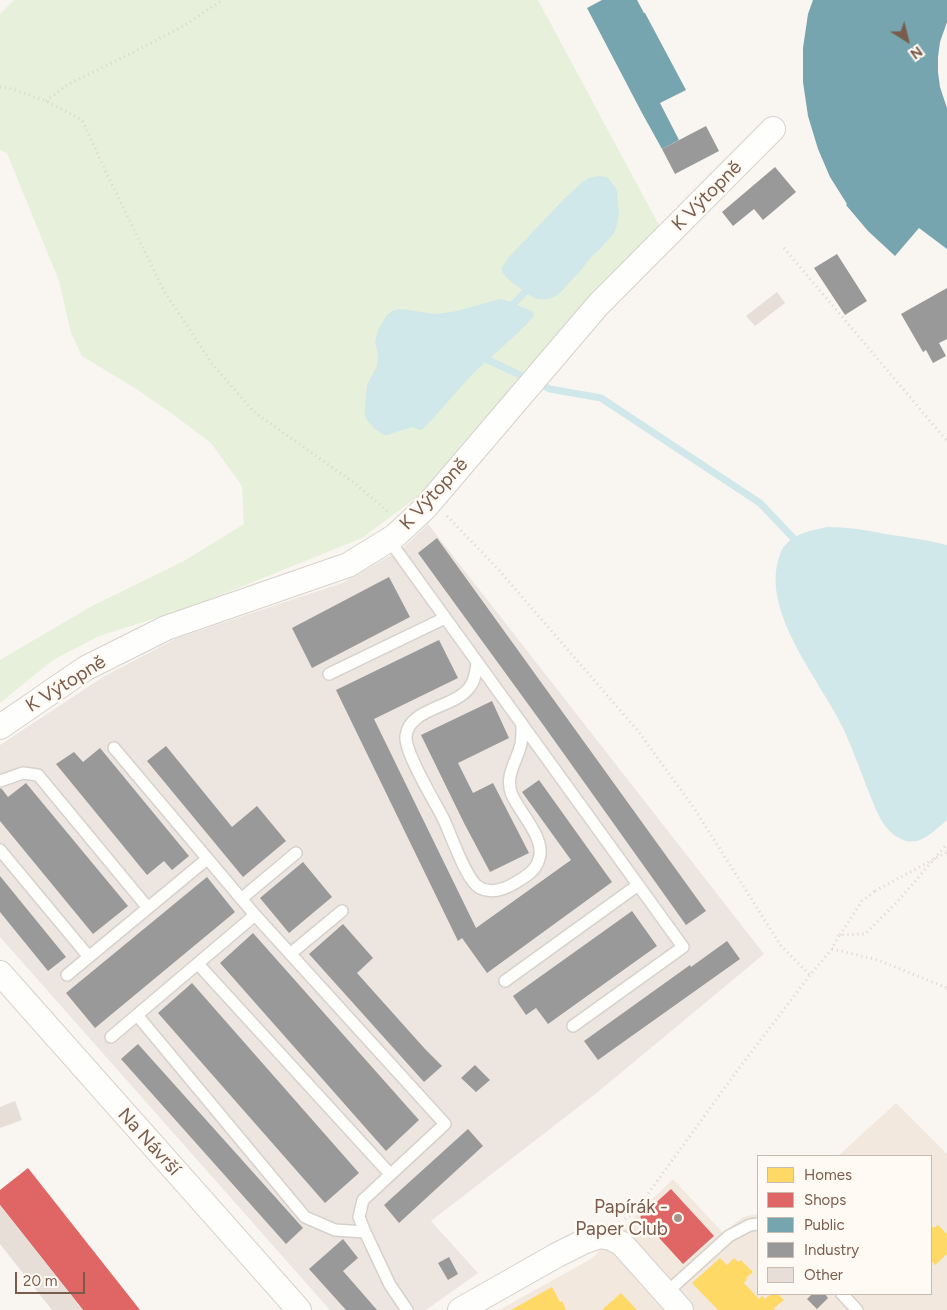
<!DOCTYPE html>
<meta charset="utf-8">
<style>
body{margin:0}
#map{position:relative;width:947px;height:1310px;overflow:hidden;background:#f9f5f0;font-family:Figtree,sans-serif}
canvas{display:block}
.legend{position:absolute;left:757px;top:1155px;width:175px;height:140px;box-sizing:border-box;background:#fffaf3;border:1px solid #cabbb1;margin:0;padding:6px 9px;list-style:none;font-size:15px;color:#7a5c4d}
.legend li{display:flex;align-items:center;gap:10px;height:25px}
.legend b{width:25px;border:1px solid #cabbb1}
.north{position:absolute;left:882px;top:15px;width:50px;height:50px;-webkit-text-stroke:4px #fffaf3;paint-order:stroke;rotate:144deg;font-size:14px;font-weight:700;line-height:20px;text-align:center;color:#7a5c4d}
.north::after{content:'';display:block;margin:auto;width:18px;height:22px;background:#7a5c4d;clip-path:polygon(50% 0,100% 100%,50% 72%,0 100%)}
.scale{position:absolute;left:15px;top:1272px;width:70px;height:22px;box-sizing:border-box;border:2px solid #7a5c4d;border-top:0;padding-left:6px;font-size:15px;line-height:18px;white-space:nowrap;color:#7a5c4d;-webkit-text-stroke:4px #fffaf3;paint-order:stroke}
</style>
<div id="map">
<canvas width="947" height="1310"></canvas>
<ul class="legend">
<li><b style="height:14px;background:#ffd966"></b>Homes</li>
<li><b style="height:14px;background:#e06666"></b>Shops</li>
<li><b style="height:14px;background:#76a5af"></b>Public</li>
<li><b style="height:14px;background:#999"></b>Industry</li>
<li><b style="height:14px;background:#e6ded7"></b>Other</li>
</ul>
<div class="north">N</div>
<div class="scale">20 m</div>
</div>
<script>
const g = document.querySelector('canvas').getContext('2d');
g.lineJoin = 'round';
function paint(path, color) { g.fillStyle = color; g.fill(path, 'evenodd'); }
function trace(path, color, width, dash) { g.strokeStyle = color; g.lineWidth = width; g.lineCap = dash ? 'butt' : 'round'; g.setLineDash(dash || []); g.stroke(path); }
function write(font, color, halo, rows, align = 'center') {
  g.font = font + ' Figtree,sans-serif'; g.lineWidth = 5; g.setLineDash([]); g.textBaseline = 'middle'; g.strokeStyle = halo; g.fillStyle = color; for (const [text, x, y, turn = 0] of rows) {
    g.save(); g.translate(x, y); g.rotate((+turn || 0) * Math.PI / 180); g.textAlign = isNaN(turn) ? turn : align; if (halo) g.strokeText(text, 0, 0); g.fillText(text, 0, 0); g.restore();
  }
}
const residential = new Path2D(`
 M896,1103L947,1154V1310H499L591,1259L673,1179L723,1233L743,1217L758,1214V1294H931V1156H838Z`);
const industrial = new Path2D(`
 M428,524L764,954L599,1091L431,1221L478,1273L426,1310H330L0,937V745L103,677L177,638L342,583L402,549Z`);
const green = new Path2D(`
 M14,0H538L661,229L420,495L362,538L191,607L99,636L53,660L0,703V660L92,606L184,561L244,524L242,486L211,443L174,415L138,390L82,356L71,333L59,281L7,153L0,150V14Z`);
const water = new Path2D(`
 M598,176L606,177L609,179L615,187L617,191L619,215L616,228L614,233L599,250L591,257L581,270L558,295C551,299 542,301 534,298L510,281L502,272V267L509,257L566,197L584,181L589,178Z
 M500,299L505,300L532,311L534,314V316C514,339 490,356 469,378C453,395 439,413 422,430H420L412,427L387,435L382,434L374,428L367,420L365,415V405L367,385L377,366L378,354L375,342L378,330L387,315L394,310L402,309L435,314L457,311Z
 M827,527C847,527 866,530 885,534C906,537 927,540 947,545V820C934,831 919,848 901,839C896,837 890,832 886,827C878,817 873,802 868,790C860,770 853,750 844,730C822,683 766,619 777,565C779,557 780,551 786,544C796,533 813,530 827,527Z`);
const homes = new Path2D(`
 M931,1225L934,1228L938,1225L947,1234V1254L935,1265L931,1261Z
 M720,1258L727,1265L734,1258L738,1262L741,1260L753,1272L746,1278L747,1279L744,1283L759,1299L762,1296L765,1299L771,1294H778L784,1300L774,1308L775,1310H718L692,1283Z
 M552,1287L560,1302L562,1301L566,1309L565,1310H511Z
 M621,1293L637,1310H602Z`);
const shops = new Path2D(`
 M28,1168L140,1310H83L0,1205V1190Z
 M671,1189L714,1236L683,1264L640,1217Z`);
const public = new Path2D(`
 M602,0H637L644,13H645L686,90L660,103L679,140L662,149L642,113L587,8Z
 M813,0H947V22L940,42L938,57V72L940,87L947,108V249L919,228L895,256L868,231L846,205L847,204L830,177L818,149L808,116L803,82V48L808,14Z`);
const industry = new Path2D(`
 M706,126L719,151L675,174L662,149Z
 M775,167L796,192L763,220L754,209L733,226L722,212Z
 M837,254L867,301L845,315L814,268Z
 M947,288V339L939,343L946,356L933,363L926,350L923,352L901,314Z
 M437,538L706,911L686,925L544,726L418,553Z
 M389,577L410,617L312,668L292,628Z
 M439,640L458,678L374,719L476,928L571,860L522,792L539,780L612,882L487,973L462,938L458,941L336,690Z
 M492,701L509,738L458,763L473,793L493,783L529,853L490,872L464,823L421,735Z
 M166,746L232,827L257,806L286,841L243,877L147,761Z
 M100,748L189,856L172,870L164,861L147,875L56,764L74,752L83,762Z
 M26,783L128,906L93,934L0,821V789L1,788L8,797Z
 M303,862L332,897L289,933L260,898Z
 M0,876L66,957L48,971L0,912Z
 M207,877L235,912L95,1028L66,993Z
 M632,911L657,946L548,1024L536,1008L526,1015L513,996Z
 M343,924L373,958L357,973L425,1049L442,1066L424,1082L309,954Z
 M253,933L419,1120L386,1151L220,963Z
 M727,941L740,959L598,1060L584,1041L690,965L691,967Z
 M192,983L359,1173L325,1203L158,1013Z
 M138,1044L303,1228L286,1244L121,1059Z
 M475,1065L490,1080L476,1092L461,1078Z
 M468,1129L483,1146L399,1223L384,1205Z
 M343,1239L358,1258L343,1271L377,1310H346L309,1269Z
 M449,1257L458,1274L448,1280L438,1263Z
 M812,1294H825L828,1298L817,1309L807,1299Z`);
const stream = new Path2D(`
 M508,309L525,292
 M488,352V360L550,389L601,398L760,503L798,543`);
const building = new Path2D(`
 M777,292L785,303L755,326L746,316Z
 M15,1101L22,1120L0,1128V1107Z
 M0,1205L83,1310H52L0,1244Z`);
const path = new Path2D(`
 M0,87L9,88L46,101L82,120L106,172L164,291L213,365L254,412L357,485L388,512
 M46,101L67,85L130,54L185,25L222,0
 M784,248L947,441
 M447,516L498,569L638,731L694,808L781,946L810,975
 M840,935L862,901L875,891
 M832,949L878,960L947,988
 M625,1219L634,1213L737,1071L810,975L832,949L839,935L865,934L898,901L947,844`);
const lane = new Path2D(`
 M389,540L683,947L573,1026
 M477,663C476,671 475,681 469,688C454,708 409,708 406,736C404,752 435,802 443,818C451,834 466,881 480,888C492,894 505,889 515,883C525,877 536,871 539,859C546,839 520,813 512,795C504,776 517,761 521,744C522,738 522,731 522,725
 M329,674L445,618
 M114,748L255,915L445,1124L363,1200L359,1217L365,1232
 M0,781L23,773L38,775L148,908
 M0,850L89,957
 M241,899L296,853
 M290,954L342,911
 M198,964L390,1174
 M67,975L207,859
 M505,981L638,885
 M137,1015L305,1217L335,1230L365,1232L390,1285L407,1310
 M111,1037L255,915
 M666,1293L729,1236L750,1225L758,1224
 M842,1294L857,1310`);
const street = new Path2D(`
 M0,727L86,668L166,628L348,565L395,536L425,508L598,305L773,129
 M0,973L299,1310
 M460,1310L557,1255L583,1242L600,1236L611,1238L622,1244L681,1310`);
const pathBridge = new Path2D(`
 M875,891L947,852`);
const markers = [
 [678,1218,5,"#a69286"]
];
const streetNames = [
 ["K Výtopně",707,196,-45],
 ["K Výtopně",434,494,-47],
 ["K Výtopně",66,684,-32],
 ["Na Návrší",149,1142,48]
];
const poiNames = [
 ["Papírák -",668,1207],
 ["Paper Club",668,1229]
];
paint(residential, '#f2e8de');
paint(industrial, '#ede5e0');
paint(green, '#e7f0db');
paint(water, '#d0e8ea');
paint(homes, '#ffd966');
paint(shops, '#e06666');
paint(public, '#76a5af');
paint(industry, '#999');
trace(stream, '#d0e8ea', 7);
paint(building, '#e6ded7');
trace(lane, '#d7d1cb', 14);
trace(street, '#d7d1cb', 26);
trace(path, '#dcd5d0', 3, [1, 4]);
trace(lane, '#fefefd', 11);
trace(street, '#fefefd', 24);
trace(pathBridge, '#dcd5d0', 3, [1, 4]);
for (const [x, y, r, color] of markers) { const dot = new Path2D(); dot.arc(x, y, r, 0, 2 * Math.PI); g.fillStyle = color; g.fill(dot); trace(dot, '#fffaf3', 2); }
write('19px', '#7a5c4d', '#fffaf3', streetNames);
write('19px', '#7a5c4d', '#fffaf3', poiNames, 'right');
</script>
